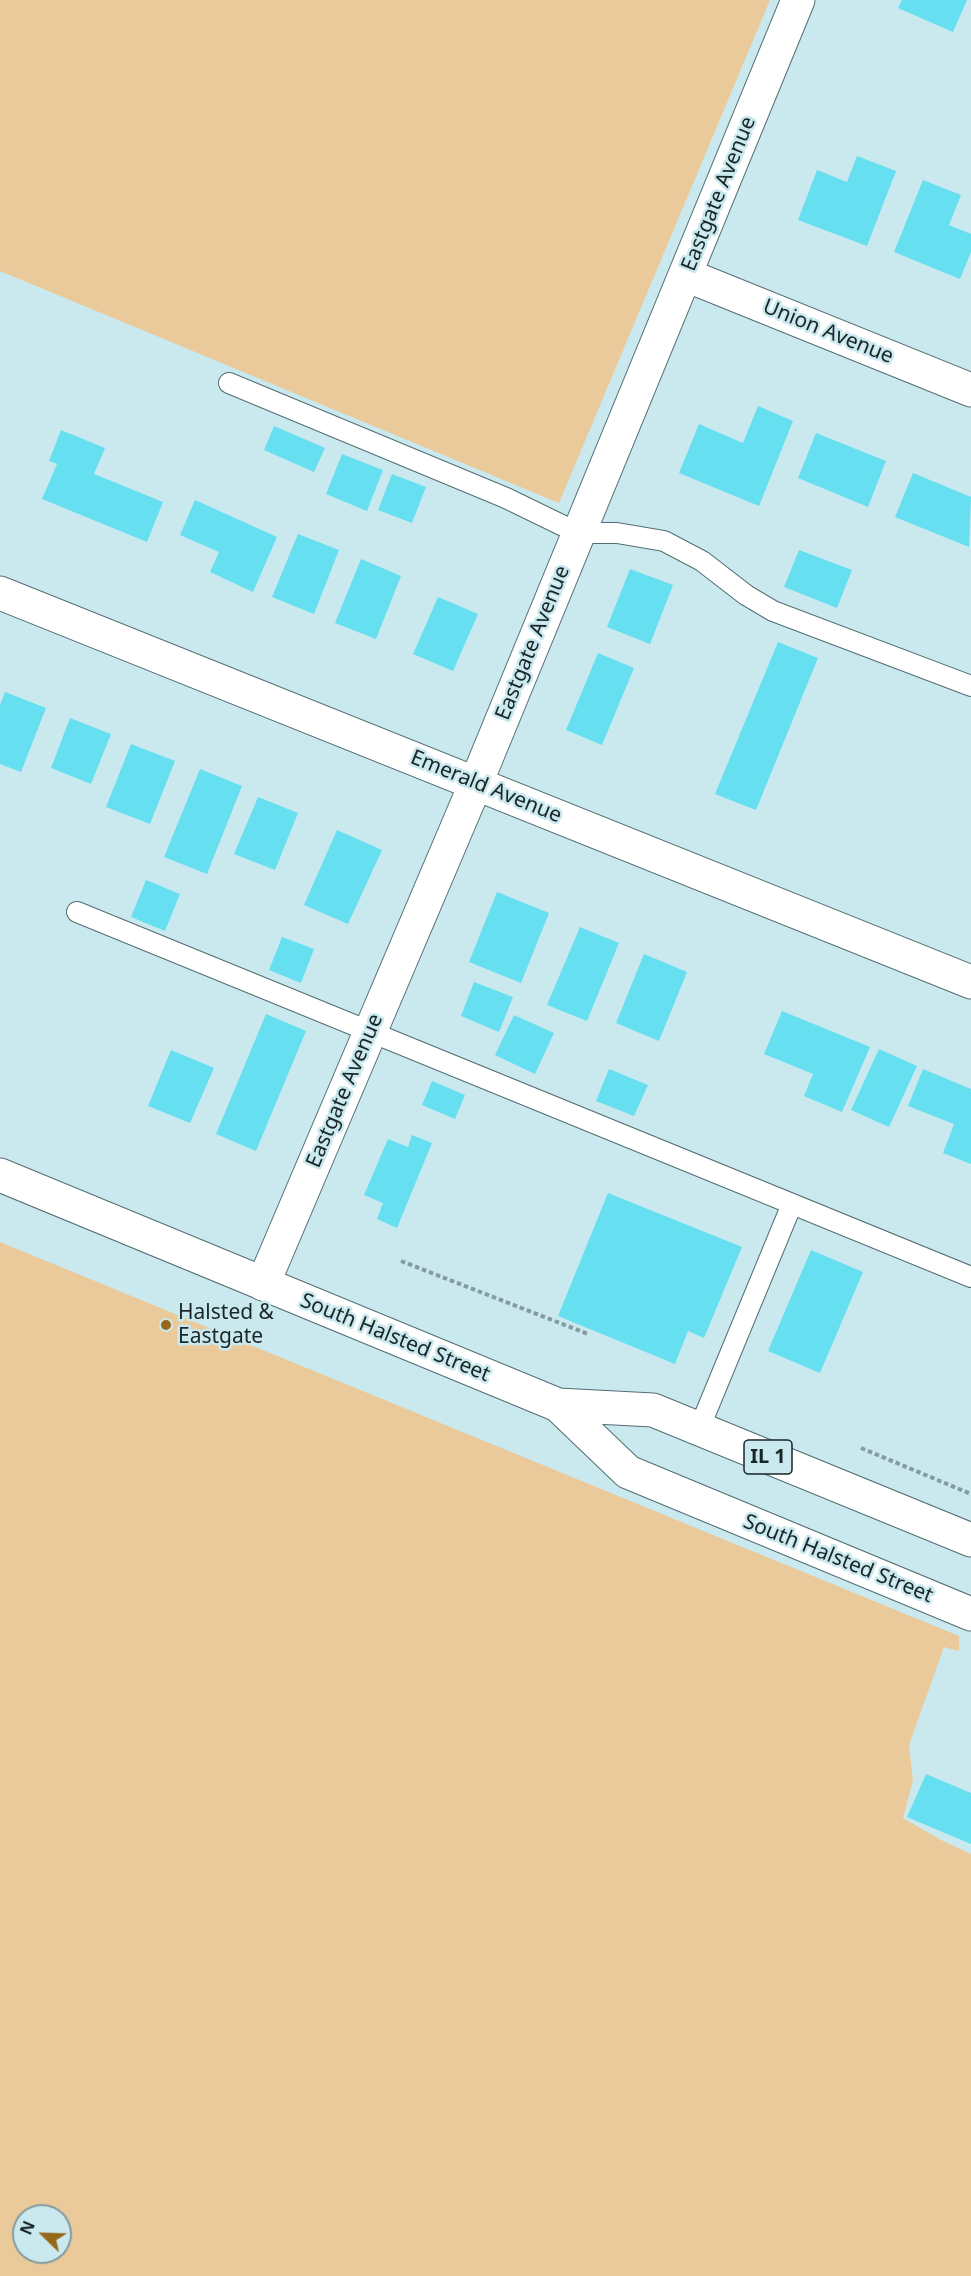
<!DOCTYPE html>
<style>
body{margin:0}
#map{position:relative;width:971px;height:2276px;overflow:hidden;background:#cae9ee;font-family:"Noto Sans",sans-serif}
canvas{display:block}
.north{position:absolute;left:12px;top:2204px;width:60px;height:60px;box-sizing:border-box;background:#cae9ee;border:2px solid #839b9e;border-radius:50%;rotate:293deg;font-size:16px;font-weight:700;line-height:24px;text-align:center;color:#192527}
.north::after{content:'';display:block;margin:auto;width:21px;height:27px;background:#976818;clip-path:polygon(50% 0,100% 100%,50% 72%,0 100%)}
</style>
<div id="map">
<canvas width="971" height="2276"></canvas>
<div class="north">N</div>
</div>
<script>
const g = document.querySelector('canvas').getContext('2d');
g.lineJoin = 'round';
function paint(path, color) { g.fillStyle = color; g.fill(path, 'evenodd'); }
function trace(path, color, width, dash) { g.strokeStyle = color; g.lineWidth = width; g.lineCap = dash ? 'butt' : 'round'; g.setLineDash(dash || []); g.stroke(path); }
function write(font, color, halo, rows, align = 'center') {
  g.font = font + ' "Noto Sans",sans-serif'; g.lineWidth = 5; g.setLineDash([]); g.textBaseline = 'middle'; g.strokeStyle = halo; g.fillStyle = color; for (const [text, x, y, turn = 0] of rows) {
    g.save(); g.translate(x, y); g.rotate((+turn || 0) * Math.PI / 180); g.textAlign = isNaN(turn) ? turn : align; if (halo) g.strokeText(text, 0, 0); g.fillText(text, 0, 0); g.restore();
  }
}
const green = new Path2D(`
 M0,0H770L559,503L0,271Z
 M0,1242L959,1636V1651L944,1647L909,1745L913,1780L903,1818L941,1840L971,1854V2276H0ZM24,2216H60V2252H24Z`);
const building = new Path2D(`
 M902,0H967L953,32L898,8Z
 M857,156L896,171L867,246L798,220L817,170L847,182Z
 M923,180L961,195L949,225L971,234V252L960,279L894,252Z
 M758,406L793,421L759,506L679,473L699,424L743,443Z
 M274,426L325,448L314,472L264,450Z
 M61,430L105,448L94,474L163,502L147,542L42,499L57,464L49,461Z
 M816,433L886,461L868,507L798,478Z
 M342,454L383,470L367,511L326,494Z
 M913,473L971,497L969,547L895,517Z
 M392,474L426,487L412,523L378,510Z
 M195,500L277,537L253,592L210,572L219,552L180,535Z
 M298,534L339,550L314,614L272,597Z
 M799,550L852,570L837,608L784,587Z
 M361,559L401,576L376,639L335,623Z
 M630,569L673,585L650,644L607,627Z
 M438,597L478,614L453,671L413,654Z
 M778,642L818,658L756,810L715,794Z
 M598,653L634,668L602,745L566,730Z
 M5,692L46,708L21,772L0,764V705Z
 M70,718L111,734L91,784L51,768Z
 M131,744L175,761L150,824L106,807Z
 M200,769L242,786L207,874L164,857Z
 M258,797L298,813L275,870L234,854Z
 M337,830L382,850L348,924L304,905Z
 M146,880L180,894L165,931L131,917Z
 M497,892L549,913L521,983L469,962Z
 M580,927L619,943L587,1021L547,1005Z
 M282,937L314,949L301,983L269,970Z
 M644,954L687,972L659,1041L616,1023Z
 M474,982L513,997L499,1032L461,1016Z
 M782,1011L870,1047L842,1112L804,1096L813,1074L764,1054Z
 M266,1014L306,1031L256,1151L216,1134Z
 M514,1015L554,1033L535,1074L495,1055Z
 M879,1049L917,1066L889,1127L851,1110Z
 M171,1050L214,1068L190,1123L148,1106Z
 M609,1069L648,1085L634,1116L596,1101Z
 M923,1069L971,1089V1164L943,1153L954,1124L908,1106Z
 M432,1081L465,1095L455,1119L422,1105Z
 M412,1135L432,1143L397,1228L377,1219L383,1203L364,1195L388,1139L408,1147Z
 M608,1193L742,1247L704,1338L688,1331L675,1364L558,1316Z
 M811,1250L863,1272L820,1373L768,1351Z
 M926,1774L971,1793V1844L907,1817Z`);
const path = new Path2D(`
 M401,1261L588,1334
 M861,1448L971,1494`);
const lane = new Path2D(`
 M229,383L506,498L578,533H617L664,541L702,561L746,595L773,611L971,686
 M77,912L971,1277
 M699,1429L792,1204`);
const street = new Path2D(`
 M686,275L971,390
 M0,593L971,982
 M263,1284L476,783L798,0`);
const primary = new Path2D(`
 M0,1175L558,1405L653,1410L971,1540
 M558,1405L628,1472L971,1614`);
const markers = [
 [166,1325,6,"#976818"]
];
const shields = [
 [768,1457,48]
];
const shieldNames = [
 ["IL 1",768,1457]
];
const streetNames = [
 ["Eastgate Avenue",719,194,-68],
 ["Union Avenue",828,332,22],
 ["Eastgate Avenue",533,643,-68],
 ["Emerald Avenue",486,787,22],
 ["Eastgate Avenue",345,1091,-67],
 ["South Halsted Street",395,1338,22],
 ["South Halsted Street",838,1559,22]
];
const poiNames = [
 ["Halsted &",178,1313],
 ["Eastgate",178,1337]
];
paint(green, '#eac99b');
paint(building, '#66dff1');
trace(lane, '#526e73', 22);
trace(street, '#526e73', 35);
trace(primary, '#526e73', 35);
trace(path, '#849b9f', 4, [4.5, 3]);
trace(lane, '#fff', 20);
trace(street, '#fff', 33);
trace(primary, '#fff', 33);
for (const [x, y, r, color] of markers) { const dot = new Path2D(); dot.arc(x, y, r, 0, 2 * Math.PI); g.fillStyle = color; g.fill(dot); trace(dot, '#cae9ee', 2); }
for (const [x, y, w] of shields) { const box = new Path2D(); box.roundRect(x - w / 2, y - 17, w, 34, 4.5); g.fillStyle = '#cae9ee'; g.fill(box); trace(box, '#192527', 1.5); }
write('bold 20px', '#192527', null, shieldNames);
write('21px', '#192527', '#cae9ee', streetNames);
write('21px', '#192527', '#cae9ee', poiNames, 'left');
</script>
